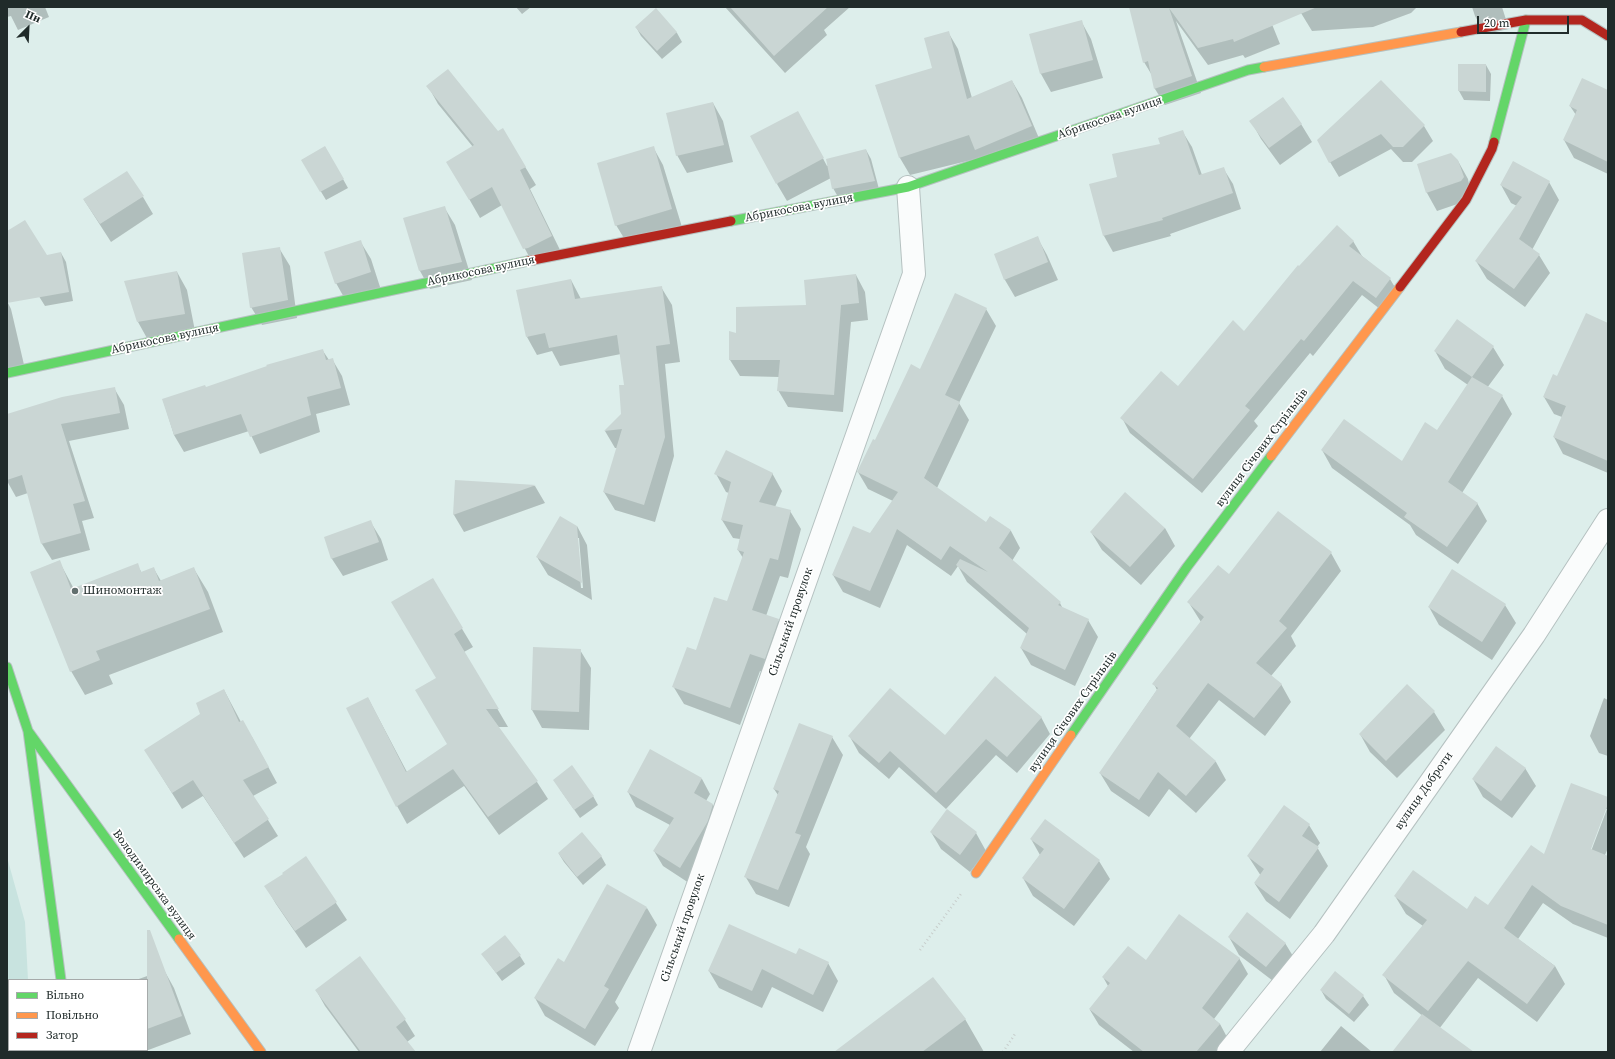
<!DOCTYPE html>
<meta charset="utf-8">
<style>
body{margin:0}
#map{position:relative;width:1615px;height:1059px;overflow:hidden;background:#ddeeeb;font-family:"Source Serif 4",serif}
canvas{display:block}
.frame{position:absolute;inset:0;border:8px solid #202b2a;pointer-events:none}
.legend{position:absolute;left:8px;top:979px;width:140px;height:72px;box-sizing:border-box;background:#fff;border:1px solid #a6aaaa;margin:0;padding:5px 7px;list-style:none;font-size:12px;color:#202b2a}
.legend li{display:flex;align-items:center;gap:8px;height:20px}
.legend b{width:20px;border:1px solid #a6aaaa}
.north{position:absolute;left:8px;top:8px;width:40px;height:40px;-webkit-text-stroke:3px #fff;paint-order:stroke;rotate:24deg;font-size:11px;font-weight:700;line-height:16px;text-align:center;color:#202b2a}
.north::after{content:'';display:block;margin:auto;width:14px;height:18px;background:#202b2a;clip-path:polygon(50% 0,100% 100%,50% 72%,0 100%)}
.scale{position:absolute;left:1477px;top:16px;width:92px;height:18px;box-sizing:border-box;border:2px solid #202b2a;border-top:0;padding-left:5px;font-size:12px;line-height:14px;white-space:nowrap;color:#202b2a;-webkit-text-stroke:3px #fff;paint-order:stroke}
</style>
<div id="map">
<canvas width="1615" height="1059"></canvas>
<div class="frame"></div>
<ul class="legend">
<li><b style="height:5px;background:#63d668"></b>Вільно</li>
<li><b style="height:5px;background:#ff974d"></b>Повільно</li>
<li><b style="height:5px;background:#b3261e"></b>Затор</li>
</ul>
<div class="north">Пн</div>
<div class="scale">20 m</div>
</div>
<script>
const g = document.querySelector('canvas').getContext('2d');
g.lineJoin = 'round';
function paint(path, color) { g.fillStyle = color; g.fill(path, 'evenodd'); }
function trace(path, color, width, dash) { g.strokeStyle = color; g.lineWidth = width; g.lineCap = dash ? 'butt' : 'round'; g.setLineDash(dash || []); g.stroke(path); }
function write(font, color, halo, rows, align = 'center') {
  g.font = font + ' "Source Serif 4",serif'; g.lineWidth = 3.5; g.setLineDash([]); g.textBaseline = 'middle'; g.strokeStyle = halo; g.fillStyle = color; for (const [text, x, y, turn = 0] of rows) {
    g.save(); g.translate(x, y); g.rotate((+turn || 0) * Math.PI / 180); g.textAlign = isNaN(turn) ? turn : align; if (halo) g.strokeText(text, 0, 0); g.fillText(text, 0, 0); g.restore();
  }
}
const built = new Path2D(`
 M7,857L25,922L28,980H9V1050H32V1052H7Z`);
const shadow = new Path2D(`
 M7,7H45L49,17L18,30L11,16L7,17Z
 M516,7H531L522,14Z
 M725,7H850L824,30L827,35L785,73Z
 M1130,7H1265L1280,44L1245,58L1243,55L1208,65L1176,21L1201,93L1165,105L1155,89L1153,77L1144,62Z
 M1301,7H1417L1411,13L1373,27L1312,31L1301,13Z
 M1472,7H1502L1509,29L1485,34L1475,16Z
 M656,9L677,33L682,42L662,59L641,36L636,27Z
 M1081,21L1091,39L1103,78L1051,92L1041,74L1030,35Z
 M948,32L958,49L972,98L1012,81L1022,98L1041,143L910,175L900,158L876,86L933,69Z
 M1459,65H1486L1491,74L1490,101L1464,100L1459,91Z
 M1381,81L1424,126L1433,141L1412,162H1403L1391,149L1339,177L1330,162Z
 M428,86L498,132L503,130L536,185L530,189L562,254L534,266L502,205L480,218L448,162L473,147L438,104Z
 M1608,91V174L1574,158L1564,140L1576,115L1570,106Z
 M1283,98L1301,124L1312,142L1280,165L1261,139L1251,121Z
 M713,103L723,121L733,162L687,173L677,155Z
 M808,130L827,166L866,150L871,159L879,189L838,197L833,188L831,178L787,201L777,184Z
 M1182,131L1192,147L1202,175L1223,168L1233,184L1241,209L1170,234L1171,236L1113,252L1104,236L1090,185L1119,177L1161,145Z
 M325,147L348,188L326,200L302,160Z
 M653,147L663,165L682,227L627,243L616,225Z
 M1458,161L1468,179L1472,199L1437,211L1427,193L1418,165Z
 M1549,182L1559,200L1532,250L1539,255L1550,273L1525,307L1487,279L1476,261L1517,206L1511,203L1501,185Z
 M143,197L153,214L111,242L84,200Z
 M444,207L455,225L472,280L430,289L420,271L405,219Z
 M7,232L46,256L61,253L66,262L73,301L45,306L7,245Z
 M1037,237L1047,255L1058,280L1015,297L1005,280L995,255Z
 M360,241L371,259L381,290L346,301L336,283Z
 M1353,241L1362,256L1390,279L1399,294L1385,313L1362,295L1313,356L1310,353L1254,421L1258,426L1202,493L1130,433L1122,418L1178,388Z
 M279,248L290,266L297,318L262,325L251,307Z
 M177,272L187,290L195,331L148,340L138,322Z
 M856,275L865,292L868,320L851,322L843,412L788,407L778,390L779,377L740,376L730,360L737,334L808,306Z
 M571,280L581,299L661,287L672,305L680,362L665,364L674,456L655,522L615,510L604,492L617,448H615L605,431L622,414L625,386L621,354L560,366L552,351L537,355L527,337Z
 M7,301L11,309L25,369L7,373Z
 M986,309L996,326L959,403L969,420L937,488L986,523L990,517L1011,531L1020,548L1012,561L1060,603L1063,609L1088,620L1098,637L1075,686L1031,665L1021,648L1027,634L967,582L958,566L951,576L907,545L880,608L843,592L833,575L870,534L893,501L868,489L858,472L875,442L920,370Z
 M1608,324V473L1563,454L1554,437L1562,417L1554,414L1544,397L1558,377Z
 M1493,347L1504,365L1487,388L1502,396L1512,414L1462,493L1477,503L1487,521L1458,564L1416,535L1410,525L1332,468L1322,450L1402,463L1437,431L1468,385L1445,369L1435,351Z
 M323,351L329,360L332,359L342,376L350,405L316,414L320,432L260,454L249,431L184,452L174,435L163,400L206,388Z
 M114,388L124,405L129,429L69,441L94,518L82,521L90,550L52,560L42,544L28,493L16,497L7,481V415Z
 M772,473L782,491L775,507L790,511L801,529L788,578L780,576L766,616L778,620L788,638L775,676L760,671L740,725L684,704L673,686L728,602L743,558L738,550L740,539L733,538L722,520L729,493L726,492L716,474Z
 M456,481L535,486L545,503L464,532L454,515Z
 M370,521L381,539L388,560L343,576L332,559L325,538Z
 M577,526L587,545L592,600L548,575L537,557ZM577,538H579L583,588H581Z
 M1165,528L1175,546L1141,585L1102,550L1091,532Z
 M1331,553L1341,571L1291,636L1296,646L1271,676L1281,684L1291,702L1265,736L1219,700L1189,739L1216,762L1226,780L1196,813L1169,789L1149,817L1111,791L1100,773L1157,690L1154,684L1201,622L1189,603L1229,576Z
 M59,561L74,589L137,565L142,573L154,569L161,581L194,569L208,592L223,632L109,675L113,684L85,695L71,671Z
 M1452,571L1505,605L1516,623L1492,660L1439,625L1429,607Z
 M432,579L473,647L464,652L508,727H498L537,782L548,799L499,835L464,786L407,824L397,806L368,698L407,772L448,745L437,678Z
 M534,648L580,650L591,668L589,730L542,728L532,710Z
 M224,690L241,722L252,737L277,783L253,796L278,836L244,858L203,796L182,809L155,766Z
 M1604,698L1608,700V756L1599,753L1590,736Z
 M1434,712L1445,730L1397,778L1370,752L1360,734Z
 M1041,717L1050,734L1017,773L996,755L946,809L899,767L889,779L859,753L850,737L945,736Z
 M832,737L843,755L806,847L810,854L789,907L756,894L745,876L778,795L774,789Z
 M1525,768L1536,786L1512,818L1483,797L1473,779Z
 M702,779L710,794L706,801L713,805L721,820L689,883L663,866L654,851L670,825L636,807L628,792Z
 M559,788L593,796L598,805L580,818Z
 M1608,798V848L1605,855L1608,857V938L1573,924L1543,903L1518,939L1555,966L1565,984L1537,1022L1478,978L1439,1029L1394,993L1384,975L1423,926L1406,914L1395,896L1467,911L1489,907ZM1605,809H1607L1590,854L1588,853Z
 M1284,807L1309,825L1320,843L1317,847L1328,866L1290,919L1266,901L1255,884L1261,876L1248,856Z
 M931,832L976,833L986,851L970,872L941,849Z
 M1031,839L1099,861L1110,879L1074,926L1033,896L1023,878L1040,855Z
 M559,854L601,856L606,865L583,885L564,862Z
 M306,857L347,920L306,948L276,904L266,887L284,875Z
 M647,908L657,925L615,1002L619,1008L595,1046L545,1016L535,998L564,963Z
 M1229,937L1285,943L1296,961L1277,984L1239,955Z
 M482,954L520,956L525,964L502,981Z
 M797,956L828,963L838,981L823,1012L772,987L762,1008L719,988L709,971Z
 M360,958L405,1020L415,1036L407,1042L414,1052H359L325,1006L316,990Z
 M1239,958L1248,974L1214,1019L1220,1024L1228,1039L1218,1052H1134L1099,1025L1090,1010L1108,986L1103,977L1146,961Z
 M164,970L174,988L191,1034L143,1052H135L134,1050H147V980H136Z
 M1335,973L1363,996L1369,1005L1354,1022L1326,999L1321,990Z
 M965,1019L984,1052H836Z
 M1341,1026L1372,1052H1320Z`);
const building = new Path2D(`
 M730,7H828L774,56Z
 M1129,7H1317L1234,42L1233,39L1198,48L1169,8L1192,76L1154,89L1148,61L1143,63Z
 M656,8L677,32L657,51L635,27Z
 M1082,20L1093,60L1040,74L1029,34Z
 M949,31L967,99L1012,80L1032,126L975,150L969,135L899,158L875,85L932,68L924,38Z
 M1458,64H1486V92L1458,91Z
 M448,69L498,131L503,128L526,167L520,170L552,236L528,248L523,249L492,187L469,200L446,162L474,145L426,86Z
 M1582,78L1608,90V162L1563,140L1577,110L1569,106Z
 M1381,80L1425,125L1403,147H1393L1381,134L1329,163L1317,140Z
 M1283,97L1302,124L1269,148L1249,121Z
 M713,102L724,145L676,156L666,113Z
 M798,111L824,158L776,184L750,136Z
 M1183,130L1199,175L1224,167L1233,193L1162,218L1163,220L1103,236L1089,184L1117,177L1112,154L1160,144L1158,138Z
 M325,146L344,179L320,192L301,160Z
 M654,146L672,209L615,226L597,163Z
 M866,149L875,181L832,189L826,159Z
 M1451,153L1458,160L1464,177L1461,181L1426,193L1417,164Z
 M1513,161L1550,181L1519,239L1540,254L1514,289L1475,261L1522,197L1500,185Z
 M127,171L144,196L100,224L83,199Z
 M445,206L462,262L419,271L403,218Z
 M25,220L47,255L61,252L69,292L7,303V231Z
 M1337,225L1354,241L1349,246L1391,278L1376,298L1353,281L1304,341L1301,339L1245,406L1250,410L1193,479L1120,418L1161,371L1178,386L1233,320L1244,331L1298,265L1299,266Z
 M1038,236L1048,262L1004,280L994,254Z
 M361,240L371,272L335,284L324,252Z
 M280,247L288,300L250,308L242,253Z
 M177,271L185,314L137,322L124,281Z
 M856,274L859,303L841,305L834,395L777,391L780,360H729V331L736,333V307L806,305L804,280Z
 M571,279L575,299L662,286L670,344L656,346L665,437L644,505L603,492L622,429L604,431L621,414L619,385H624L617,335L549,348L545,333L526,337L516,290Z
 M955,293L987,308L945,395L960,402L924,478L986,522L990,516L1011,530L999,548L1061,602L1058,605L1089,619L1065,670L1020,648L1029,628L956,565L960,559L988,572L950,546L941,560L897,529L870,591L832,575L853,526L870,533L898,492L857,472L873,439L875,440L911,364L920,369Z
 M1586,313L1608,323V461L1553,437L1566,406L1543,397L1553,374L1557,376Z
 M1457,319L1494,346L1472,377L1434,351Z
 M323,349L326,360L333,358L341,388L307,397L311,415L250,437L241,414L174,435L162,399L205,385L206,387L267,366L266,365Z
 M1472,377L1503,395L1448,482L1478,503L1447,547L1404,517L1407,513L1321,450L1344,419L1402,461L1425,422L1437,430Z
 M115,387L120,413L61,424L85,501L73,504L81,533L41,544L22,475L7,480V414L62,397Z
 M726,450L773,473L759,502L791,510L778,560L770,558L752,610L779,619L765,659L750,654L730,708L672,687L687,647L696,650L714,597L727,601L744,552L737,550L743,525L721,520L731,482L714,474Z
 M455,480L536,485L453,515Z
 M1125,492L1165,528L1130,567L1090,532Z
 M1278,511L1332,552L1279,621L1287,628L1256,663L1282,684L1254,718L1208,683L1176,726L1216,761L1186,796L1158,772L1139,800L1099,773L1158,688L1152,684L1204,617L1187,602L1218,565L1229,574Z
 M560,516L577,526L582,583L536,557Z
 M371,520L379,542L331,559L324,537Z
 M60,560L71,589L138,563L141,572L154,567L159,581L194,567L210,609L96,651L100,660L70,672L30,572Z
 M1452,569L1506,604L1482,642L1428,607Z
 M433,578L463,628L454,634L499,709H486L538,781L488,817L453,769L396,807L346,708L368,697L406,772L447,744L415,690L436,678L391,602Z
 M533,647L581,649L579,712L531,710Z
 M995,676L1042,717L1007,757L986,739L936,793L890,751L879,763L848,736L890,688L945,735Z
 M1407,684L1435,711L1386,761L1359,734Z
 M224,689L239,722L243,720L269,767L243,780L269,819L234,843L193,780L172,793L144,750L200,714L196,703Z
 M799,723L833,736L795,833L801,835L778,890L744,877L779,791L773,789Z
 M1496,746L1526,768L1501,801L1472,779Z
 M650,749L702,778L694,793L713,804L708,821L680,868L653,851L674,818L627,792Z
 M572,765L594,796L574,810L553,780Z
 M1571,783L1608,797V804L1591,849L1608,856V925L1561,906L1532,885L1504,928L1555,966L1527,1004L1468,961L1428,1011L1382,975L1427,920L1394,896L1413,870L1467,909L1475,896L1488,905L1531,845L1544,854Z
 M1284,805L1310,824L1302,836L1319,847L1279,902L1254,883L1264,869L1247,856Z
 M947,809L977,832L960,855L930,832Z
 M1045,819L1100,860L1064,909L1022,878L1044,849L1030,839Z
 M582,832L602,856L577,877L558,853Z
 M306,856L337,902L295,931L264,886L283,874L282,873Z
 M607,884L647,907L604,986L609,989L585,1029L534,998L558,958L564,962Z
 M1247,912L1286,943L1266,967L1228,937Z
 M1179,914L1240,958L1202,1008L1220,1024L1196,1052H1144L1089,1009L1110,983L1102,977L1128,946L1146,960Z
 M729,924L796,954L799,948L829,962L813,995L762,969L752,991L708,971Z
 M147,930H150L182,1016L147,1029Z
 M505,935L521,955L496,973L481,954Z
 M360,956L406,1019L396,1027L416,1052H361L315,990Z
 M1335,971L1364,995L1349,1014L1320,990Z
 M933,977L966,1019L922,1052H834Z
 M1422,1014L1474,1052H1392Z`);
const path = new Path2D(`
 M920,950L961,894
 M1003,1052L1015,1034`);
const street = new Path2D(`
 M639,1052L914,274L908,187
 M1228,1052L1324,934L1534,635L1608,520`);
const fast = new Path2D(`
 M1494,142L1526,20
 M731,221L908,187L1248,70L1264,67
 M7,373L528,261
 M7,667L28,731L61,980
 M28,731L179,939
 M1071,735L1187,567L1271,456`);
const slow = new Path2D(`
 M1264,67L1461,32
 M1271,456L1400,287
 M976,873L1071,735
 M179,939L261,1052
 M71,1050V1052`);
const jam = new Path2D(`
 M1461,32L1526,20H1582L1608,36
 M528,261L731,221
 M1400,287L1466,200L1492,149L1494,142`);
const markers = [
 [75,591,4,"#626f6e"]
];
const streetNames = [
 ["Абрикосова вулиця",1110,118,-19],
 ["Абрикосова вулиця",799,208,-11],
 ["Абрикосова вулиця",481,271,-12],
 ["Абрикосова вулиця",165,339,-12],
 ["вулиця Січових Стрільців",1262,448,-53],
 ["Сільський провулок",791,622,-71],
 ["вулиця Січових Стрільців",1073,712,-55],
 ["вулиця Доброти",1424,791,-55],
 ["Володимирська вулиця",154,885,54],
 ["Сільський провулок",683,928,-71]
];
const poiNames = [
 ["Шиномонтаж",83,591]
];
paint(built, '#c8e3df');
paint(shadow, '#0003');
paint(building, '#cad6d4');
trace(street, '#b5c1c0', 24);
trace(fast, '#b5c1c0', 11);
trace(slow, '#b5c1c0', 11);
trace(jam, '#b5c1c0', 11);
trace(path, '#c7cdcb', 2.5, [1, 3]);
trace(street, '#fafcfc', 22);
trace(fast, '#63d668', 9);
trace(slow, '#ff974d', 9);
trace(jam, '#b3261e', 9);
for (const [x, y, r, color] of markers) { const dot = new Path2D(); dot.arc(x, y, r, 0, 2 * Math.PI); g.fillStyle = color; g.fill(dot); trace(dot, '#fff', 1.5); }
write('12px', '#202b2a', '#fff', streetNames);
write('12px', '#202b2a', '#fff', poiNames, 'left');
</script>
